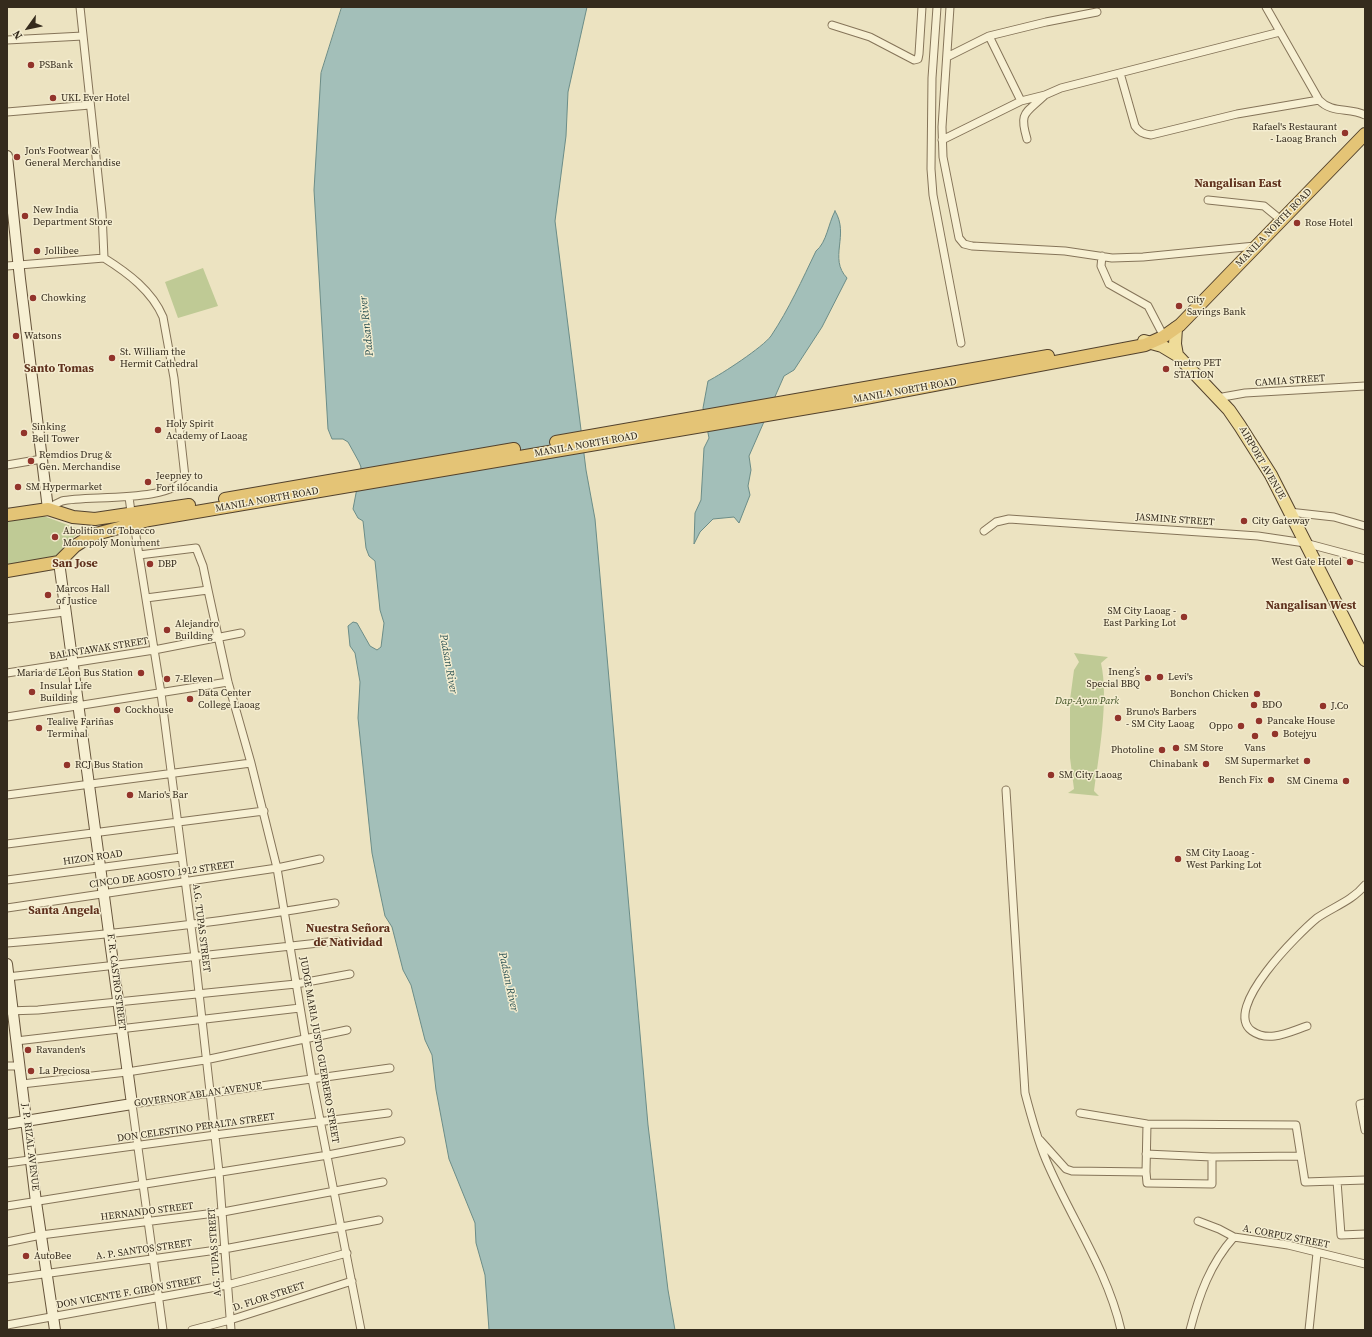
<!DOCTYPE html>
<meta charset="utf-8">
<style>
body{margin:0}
#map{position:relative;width:1372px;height:1337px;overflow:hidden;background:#ece3c1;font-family:"Source Serif 4",serif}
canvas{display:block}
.frame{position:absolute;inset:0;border:8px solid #352b1d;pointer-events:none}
.north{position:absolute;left:8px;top:8px;width:40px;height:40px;-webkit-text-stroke:3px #f4edd0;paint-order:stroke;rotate:237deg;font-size:11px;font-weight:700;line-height:16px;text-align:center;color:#352b1d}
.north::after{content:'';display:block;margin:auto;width:14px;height:18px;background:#352b1d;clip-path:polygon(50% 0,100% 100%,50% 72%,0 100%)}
</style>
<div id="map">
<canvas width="1372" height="1337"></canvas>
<div class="frame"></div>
<div class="north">N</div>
</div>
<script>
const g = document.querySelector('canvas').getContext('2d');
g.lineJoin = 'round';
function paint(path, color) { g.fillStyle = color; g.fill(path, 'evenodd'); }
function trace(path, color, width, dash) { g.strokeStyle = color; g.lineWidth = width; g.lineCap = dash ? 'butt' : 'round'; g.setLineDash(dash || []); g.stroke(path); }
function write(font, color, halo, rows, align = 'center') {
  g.font = font + ' "Source Serif 4",serif'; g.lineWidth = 3; g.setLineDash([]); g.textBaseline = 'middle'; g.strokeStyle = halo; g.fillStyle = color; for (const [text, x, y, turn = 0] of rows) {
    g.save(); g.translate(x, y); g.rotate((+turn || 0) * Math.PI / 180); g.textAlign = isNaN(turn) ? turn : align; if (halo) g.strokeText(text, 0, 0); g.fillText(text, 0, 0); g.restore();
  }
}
const green = new Path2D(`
 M203,268L218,306L178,318L165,282Z
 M41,515L76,528L78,533L55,557L7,568V520Z
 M1074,653L1108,657L1101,663C1109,699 1099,754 1094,791L1099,796L1068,793L1074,789L1070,758V700L1074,670L1079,662Z`);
const water = new Path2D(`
 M342,7H587L568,92L566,136L555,221L586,470L595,519L648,1125L668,1290L675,1330H489L485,1275L476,1243L475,1223L449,1159L436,1090L432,1055L425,1040L411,985L403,970L392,927L385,916L378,883L372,853L358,718L360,682L355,653L350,646L348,626L353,622L357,623L370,646L377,650L381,647L384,623L380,610L375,561L369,556L366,548L363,521L358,518L353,509L361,467L359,462L348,442L343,439H332L328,429L314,190L321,73Z
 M835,211C850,235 828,258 847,278L822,327L794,370L784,376L749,456L751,470L748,486L750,495L739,523L734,517L713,519L700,532L694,544L695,513L701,500L704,448L709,438L703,408L708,381C722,374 763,347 771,336C789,309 802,280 816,251C827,242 828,224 835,211Z`);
const minor = new Path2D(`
 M80,7L102,213L104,258
 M937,7L932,78L931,169L933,195L961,343
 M950,7L942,127L943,157L959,238L964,244L972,246L1065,251L1112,258L1143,257L1255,246
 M1266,7L1319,100C1332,114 1349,107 1365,115
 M832,25L870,37L914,60L918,59L919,54L922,7
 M989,36L1046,22L1097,12
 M7,40L83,36
 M947,57L989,36L1021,101L1045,95L1061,88L1280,32
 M1120,73L1135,126C1139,132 1143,134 1151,135L1237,114L1319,100
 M7,112L90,105
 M1027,139C1019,112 1025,114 1044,96
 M942,140L1021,101
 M1208,200L1264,206L1281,220
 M1102,256L1101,266L1109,284L1148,306L1161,331
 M7,266L104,258
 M1217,398L1245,393L1365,386
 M7,465L42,459
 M129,497L131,512
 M48,509C52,506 57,503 62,501C87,495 174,503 185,477L174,378L163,317C152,291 128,273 104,258
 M1289,512L1334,517L1365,526
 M135,530L161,693L195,957L219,1172L231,1330
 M984,531L996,522L1009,519L1258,536L1305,543L1365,559
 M139,555L196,548L203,566L208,590
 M146,598L208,590L228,682L251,763L277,868L312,1079L361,1330
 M7,619L65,612
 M7,673L154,650L241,633
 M7,717L228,682
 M1006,790L1025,1093C1031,1116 1037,1138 1046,1160C1070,1217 1107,1269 1121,1330
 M7,795L251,763
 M7,844L264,811
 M7,880L181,857
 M7,908L277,868L320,859
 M7,943C117,934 227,922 335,903
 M7,977L337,941
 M7,1011L38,1010L296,984L350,974
 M1307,1026C1289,1032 1269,1043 1252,1031C1221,1009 1300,932 1317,918C1333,907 1352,901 1365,885
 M16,1041L300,1008
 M7,1066H20
 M22,1084L127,1072L205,1060L347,1030
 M1365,1103L1360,1104L1365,1130
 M1080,1113L1147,1124L1296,1125L1305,1182L1365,1180
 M1040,1140L1066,1169L1072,1171L1146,1172L1147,1183L1212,1184V1157
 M1146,1154L1212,1157L1301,1156
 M7,1163L215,1135L388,1113
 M1146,1172L1147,1124
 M1337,1181L1341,1235L1365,1234
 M7,1206L328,1155L401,1141
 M1198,1221L1219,1229L1234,1237
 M7,1242L41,1235L223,1212L383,1182
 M7,1279L224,1249L379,1220
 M7,1325L227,1285L347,1253
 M163,1330L132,1104L390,1068
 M192,1330L230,1320L352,1281
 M1190,1330C1199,1295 1210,1264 1234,1237L1288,1245L1365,1264
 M1309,1330L1317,1253`);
const secondary = new Path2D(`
 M7,156L20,279L48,509
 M7,964L36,1202L55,1330
 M7,1124L132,1104L59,562`);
const primary = new Path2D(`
 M1176,328L1175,344L1177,355
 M1144,341L1162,346L1177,355L1229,410L1240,426L1271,475L1365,660`);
const trunk = new Path2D(`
 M556,442L1048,356
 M225,499L514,449
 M7,515L48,509L73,517L95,519L189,505
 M7,571L59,562L75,546L92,535L149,520L855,400L1145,345L1163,337L1180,325L1365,134`);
const markers = [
 [31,65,4,"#92342b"],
 [53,98,4,"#92342b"],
 [1345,133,4,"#92342b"],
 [17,157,4,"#92342b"],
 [25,216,4,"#92342b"],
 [1297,223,4,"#92342b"],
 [37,251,4,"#92342b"],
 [33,298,4,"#92342b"],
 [1179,306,4,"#92342b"],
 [16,336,4,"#92342b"],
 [112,358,4,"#92342b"],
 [1166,369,4,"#92342b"],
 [158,430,4,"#92342b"],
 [24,433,4,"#92342b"],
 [31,461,4,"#92342b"],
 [148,482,4,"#92342b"],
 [18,487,4,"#92342b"],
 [1244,521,4,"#92342b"],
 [55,537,4,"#92342b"],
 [1350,562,4,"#92342b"],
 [150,564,4,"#92342b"],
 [48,595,4,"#92342b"],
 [1184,617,4,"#92342b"],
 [167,630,4,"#92342b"],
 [141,673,4,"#92342b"],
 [1160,677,4,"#92342b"],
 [1148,678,4,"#92342b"],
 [167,679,4,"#92342b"],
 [32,692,4,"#92342b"],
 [1257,694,4,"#92342b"],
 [190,699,4,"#92342b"],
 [1254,705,4,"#92342b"],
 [1323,706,4,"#92342b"],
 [117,710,4,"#92342b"],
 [1118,718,4,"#92342b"],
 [1259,721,4,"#92342b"],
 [1241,726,4,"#92342b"],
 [39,728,4,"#92342b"],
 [1275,734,4,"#92342b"],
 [1255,736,4,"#92342b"],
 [1176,748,4,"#92342b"],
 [1162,750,4,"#92342b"],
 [1307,761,4,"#92342b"],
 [1206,764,4,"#92342b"],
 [67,765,4,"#92342b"],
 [1051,775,4,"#92342b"],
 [1271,780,4,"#92342b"],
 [1346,781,4,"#92342b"],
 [130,795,4,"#92342b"],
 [1178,859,4,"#92342b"],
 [28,1050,4,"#92342b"],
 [31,1071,4,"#92342b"],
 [26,1256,4,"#92342b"]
];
const poiNames = [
 ["PSBank",39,65],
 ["UKL Ever Hotel",61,98],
 ["Rafael's Restaurant",1337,127,"right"],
 ["- Laoag Branch",1337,139,"right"],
 ["Jon's Footwear &",25,151],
 ["General Merchandise",25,163],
 ["New India",33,210],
 ["Department Store",33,222],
 ["Rose Hotel",1305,223],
 ["Jollibee",45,251],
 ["Chowking",41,298],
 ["City",1187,300],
 ["Savings Bank",1187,312],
 ["Watsons",24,336],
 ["St. William the",120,352],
 ["Hermit Cathedral",120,364],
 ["metro PET",1174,363],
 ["STATION",1174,375],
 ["Holy Spirit",166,424],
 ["Academy of Laoag",166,436],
 ["Sinking",32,427],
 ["Bell Tower",32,439],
 ["Remdios Drug &",39,455],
 ["Gen. Merchandise",39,467],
 ["Jeepney to",156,476],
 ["Fort ilocandia",156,488],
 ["SM Hypermarket",26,487],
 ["City Gateway",1252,521],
 ["Abolition of Tobacco",63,531],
 ["Monopoly Monument",63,543],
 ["West Gate Hotel",1342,562,"right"],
 ["DBP",158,564],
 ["Marcos Hall",56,589],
 ["of Justice",56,601],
 ["SM City Laoag -",1176,611,"right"],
 ["East Parking Lot",1176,623,"right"],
 ["Alejandro",175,624],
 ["Building",175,636],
 ["Ineng’s",1140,672,"right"],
 ["Special BBQ",1140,684,"right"],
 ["Maria de Leon Bus Station",133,673,"right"],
 ["Levi's",1168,677],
 ["7-Eleven",175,679],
 ["Insular Life",40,686],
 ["Building",40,698],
 ["Data Center",198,693],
 ["College Laoag",198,705],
 ["Bonchon Chicken",1249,694,"right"],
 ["BDO",1262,705],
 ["J.Co",1331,706],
 ["Cockhouse",125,710],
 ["Bruno's Barbers",1126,712],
 ["- SM City Laoag",1126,724],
 ["Pancake House",1267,721],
 ["Tealive Fariñas",47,722],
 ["Terminal",47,734],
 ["Oppo",1233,726,"right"],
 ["Botejyu",1283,734],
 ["SM Store",1184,748],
 ["Vans",1255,748,"center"],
 ["Photoline",1154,750,"right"],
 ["SM Supermarket",1299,761,"right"],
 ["Chinabank",1198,764,"right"],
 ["RCJ Bus Station",75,765],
 ["SM City Laoag",1059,775],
 ["Bench Fix",1263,780,"right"],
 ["SM Cinema",1338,781,"right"],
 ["Mario's Bar",138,795],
 ["SM City Laoag -",1186,853],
 ["West Parking Lot",1186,865],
 ["Ravanden's",36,1050],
 ["La Preciosa",39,1071],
 ["AutoBee",34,1256]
];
const streetNames = [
 ["MANILA NORTH ROAD",1274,228,-46],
 ["CAMIA STREET",1290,381,-4],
 ["MANILA NORTH ROAD",905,391,-10],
 ["MANILA NORTH ROAD",586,445,-10],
 ["AIRPORT AVENUE",1262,463,60],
 ["MANILA NORTH ROAD",267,500,-10],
 ["JASMINE STREET",1175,520,4],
 ["BALINTAWAK STREET",99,649,-9],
 ["HIZON ROAD",93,858,-8],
 ["CINCO DE AGOSTO 1912 STREET",162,875,-8],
 ["A.G. TUPAS STREET",201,928,83],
 ["F. R. CASTRO STREET",116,982,83],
 ["JUDGE MARIA JUSTO GUERRERO STREET",319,1050,80],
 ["GOVERNOR ABLAN AVENUE",198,1095,-8],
 ["DON CELESTINO PERALTA STREET",196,1128,-8],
 ["J. P. RIZAL AVENUE",30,1147,83],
 ["HERNANDO STREET",147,1212,-7],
 ["A. CORPUZ STREET",1286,1237,11],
 ["A. P. SANTOS STREET",144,1250,-8],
 ["A.G. TUPAS STREET",215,1252,-94],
 ["DON VICENTE F. GIRON STREET",129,1293,-10],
 ["D. FLOR STREET",269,1297,-18]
];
const parkNames = [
 ["Dap-Ayan Park",1087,701]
];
const waterNames = [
 ["Padsan River",367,326,-96],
 ["Padsan River",448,664,80],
 ["Padsan River",508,982,78]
];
const quarterNames = [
 ["Nangalisan East",1238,184],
 ["Santo Tomas",59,369],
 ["San Jose",75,564],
 ["Nangalisan West",1311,606],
 ["Santa Angela",64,911],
 ["Nuestra Señora",348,929],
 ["de Natividad",348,943]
];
paint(green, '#bfca95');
paint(water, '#a3bfb9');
trace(water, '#6b8c87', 1);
trace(minor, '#857459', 9);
trace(secondary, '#67553c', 12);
trace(primary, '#53422d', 14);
trace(trunk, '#53422d', 14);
trace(minor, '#f7f0d3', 7);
trace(secondary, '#f7f0d3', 10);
trace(primary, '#efdc99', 12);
trace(trunk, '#e4c476', 12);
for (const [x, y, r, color] of markers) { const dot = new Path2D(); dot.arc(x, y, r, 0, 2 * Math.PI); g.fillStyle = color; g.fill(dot); trace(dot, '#f4edd0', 1.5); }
write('10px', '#352b1d', '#f4edd0', poiNames, 'left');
write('10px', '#352b1d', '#f4edd0', streetNames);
write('italic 10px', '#415124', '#f4edd0', parkNames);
write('italic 11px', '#2d5354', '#f4edd0', waterNames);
write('bold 12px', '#60321e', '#f4edd0', quarterNames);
</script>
